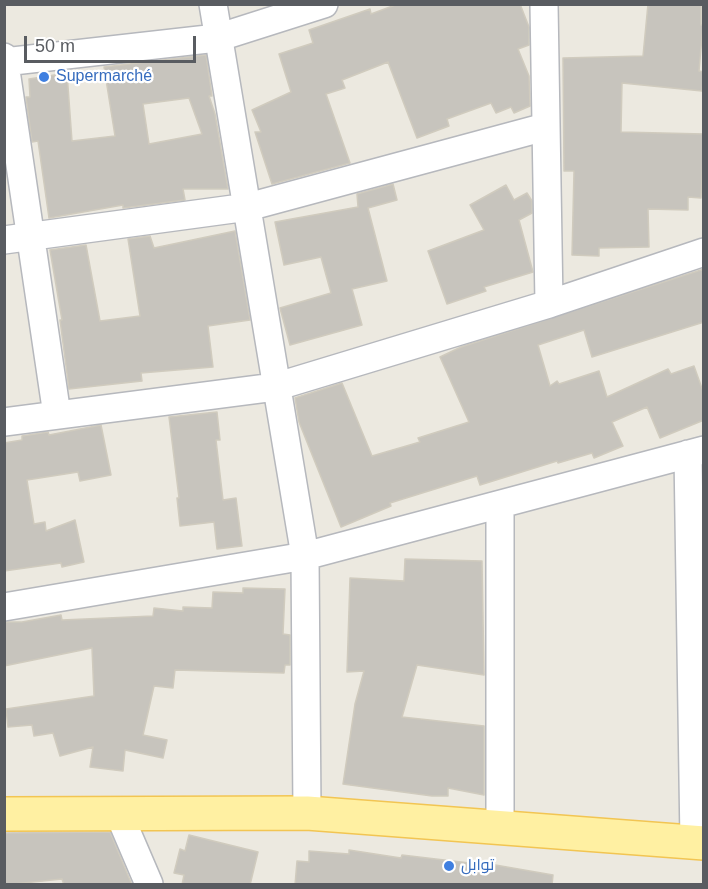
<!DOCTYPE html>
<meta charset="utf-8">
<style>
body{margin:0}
#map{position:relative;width:708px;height:889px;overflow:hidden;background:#ece9e0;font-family:Arial,sans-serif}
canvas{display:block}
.frame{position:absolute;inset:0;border:6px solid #595c61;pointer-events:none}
.scale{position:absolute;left:24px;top:36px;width:172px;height:27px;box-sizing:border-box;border:3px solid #595c61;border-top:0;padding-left:8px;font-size:18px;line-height:21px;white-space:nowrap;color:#595c61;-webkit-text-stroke:4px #fff;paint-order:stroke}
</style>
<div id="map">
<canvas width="708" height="889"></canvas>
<div class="frame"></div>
<div class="scale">50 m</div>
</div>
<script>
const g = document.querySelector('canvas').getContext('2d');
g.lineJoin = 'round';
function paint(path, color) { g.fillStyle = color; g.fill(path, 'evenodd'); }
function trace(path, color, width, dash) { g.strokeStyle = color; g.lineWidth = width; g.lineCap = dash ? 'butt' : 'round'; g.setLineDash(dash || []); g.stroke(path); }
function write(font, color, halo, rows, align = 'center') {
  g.font = font + ' Arial,Cairo,sans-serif'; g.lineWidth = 4.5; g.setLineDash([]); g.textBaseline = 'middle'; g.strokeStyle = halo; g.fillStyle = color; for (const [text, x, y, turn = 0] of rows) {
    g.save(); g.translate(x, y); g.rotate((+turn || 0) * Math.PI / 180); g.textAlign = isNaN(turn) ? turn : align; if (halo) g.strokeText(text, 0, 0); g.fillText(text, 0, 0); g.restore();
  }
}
const building = new Path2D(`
 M398,4H520L529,27V45L518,49L529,76L530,106L514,113L511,107L496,113L491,103L447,119L449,126L417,138L388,62L342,80L345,88L326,94L350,163L272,184L255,132H261L252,110L291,92L279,54L313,43L309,30L370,9L371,14Z
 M648,4H701V25H703L699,71L704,72L702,91L622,83L621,132L704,134L701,198L688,197V210L648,209L649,247L599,248V256L572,255L574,171H564L563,58L643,56Z
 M206,55L212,96H209L215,114L228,189H183L185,200L123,208V205L49,218L38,141L32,142L26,97H30L29,79L67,73L72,141L115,136L104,67ZM189,98L202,134L149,144L143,104Z
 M393,184L397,200L368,208L387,281L352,289L362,325L290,345L280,308L331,293L321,257L284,265L275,222L358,207L357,194Z
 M506,185L514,200L527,193L532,201V213L519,220L533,272L484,287L486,291L447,304L428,251L484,230L470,205Z
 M235,231L250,320L208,326L213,367L141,373L142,381L69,389L60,320H62L50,250L86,245L100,321L140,316L128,239L150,236L154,248Z
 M704,269V322L592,357L584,330L538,345L550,386L557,381L559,384L599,371L607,397L668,369L671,374L694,366L704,394V420L660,438L647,407L612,422L623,446L594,458L592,453L558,463L557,461L480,485L477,476L390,503L391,506L341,527L299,422L295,398L342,383L372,456L420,442L418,438L469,422L440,357L461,347Z
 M217,412L220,440H216L223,500L236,498L242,546L217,549L214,522L180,526L177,498H179L169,417Z
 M101,425L111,475L80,481L78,472L27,480L34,524L45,522L46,531L75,520L84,562L62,567L61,563L4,571V443L22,440V436L48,432L49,435Z
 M405,559L482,561L484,675L417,665L402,717L484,726V795L448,788V796H432L343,784L355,704L364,671L347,672L350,578L404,581Z
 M243,588L285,589L283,634L290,635V665H285L284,673L175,670L173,688L154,686L143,735L167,740L163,758L125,750L123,771L90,767L93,747L60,756L53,733L34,736L32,725L8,727L6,709L94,696L92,648L4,666V622H22L61,615L62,620L153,616L154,608L183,611V607L212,608L213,592L243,593Z
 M110,832L132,885H64L62,879L4,885V833Z
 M189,835L258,852L250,885H182L184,875L174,873L180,849L185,851Z
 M349,850L401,858L402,855L478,864V862L553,875L552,885H295L297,861L309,862V851L349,854Z`);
const minor = new Path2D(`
 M213,4L305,556L307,813
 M544,4L549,304
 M4,57L57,415
 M4,62L217,38L324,4
 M4,240L248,207L545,127
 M4,422L275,387L549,304L704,252
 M688,454L694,842
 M500,505V828
 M4,607L305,556L704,450
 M119,814L149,884`);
const major = new Path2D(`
 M4,814L307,813L704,843`);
const markers = [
 [44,77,6,"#3f7fe0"],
 [449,866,6,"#3f7fe0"]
];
const shopNames = [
 ["Supermarché",56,77],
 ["توابل",461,866]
];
paint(building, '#c7c4bd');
trace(building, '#d0cbbe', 1.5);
trace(minor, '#b6b8bd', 30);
trace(major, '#f2c553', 36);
trace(minor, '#fff', 27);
trace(major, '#fff0a2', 33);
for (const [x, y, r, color] of markers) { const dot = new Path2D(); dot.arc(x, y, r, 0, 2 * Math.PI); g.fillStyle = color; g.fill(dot); trace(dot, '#fff', 2); }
write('16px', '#366cbe', '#fff', shopNames, 'left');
</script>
